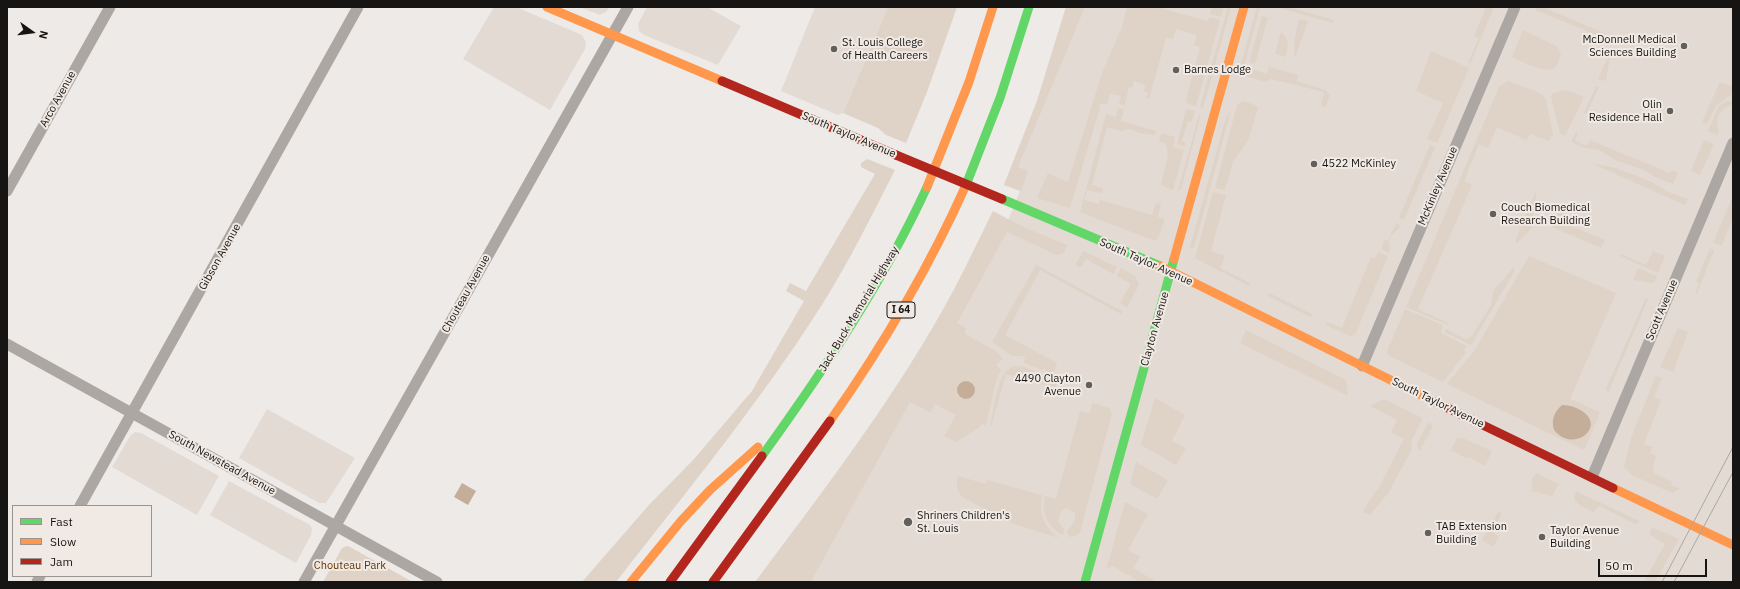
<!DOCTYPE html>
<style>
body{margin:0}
#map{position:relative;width:1740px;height:589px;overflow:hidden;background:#eeeae7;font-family:"IBM Plex Sans",sans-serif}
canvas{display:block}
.frame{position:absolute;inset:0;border:8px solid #171513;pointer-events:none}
.legend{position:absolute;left:12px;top:505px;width:140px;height:72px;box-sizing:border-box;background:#f1eae4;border:1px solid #9a9590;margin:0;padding:5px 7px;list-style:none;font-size:12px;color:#171513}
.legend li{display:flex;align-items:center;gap:8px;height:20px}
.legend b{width:20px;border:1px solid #9a9590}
.north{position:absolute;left:12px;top:12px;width:40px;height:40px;-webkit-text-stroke:3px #f1eae4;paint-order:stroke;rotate:104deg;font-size:11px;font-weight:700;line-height:16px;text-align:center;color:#171513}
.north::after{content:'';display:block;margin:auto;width:14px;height:18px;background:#171513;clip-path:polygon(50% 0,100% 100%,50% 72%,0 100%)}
.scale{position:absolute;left:1598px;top:559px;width:109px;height:18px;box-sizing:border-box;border:2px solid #171513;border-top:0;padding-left:5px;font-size:12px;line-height:14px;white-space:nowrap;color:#171513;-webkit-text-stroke:3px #f1eae4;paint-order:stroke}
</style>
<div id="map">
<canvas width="1740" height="589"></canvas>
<div class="frame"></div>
<ul class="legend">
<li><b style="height:5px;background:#63d668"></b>Fast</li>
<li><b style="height:5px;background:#ff974d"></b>Slow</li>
<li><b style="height:5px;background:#b3261e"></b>Jam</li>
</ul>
<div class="north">N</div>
<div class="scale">50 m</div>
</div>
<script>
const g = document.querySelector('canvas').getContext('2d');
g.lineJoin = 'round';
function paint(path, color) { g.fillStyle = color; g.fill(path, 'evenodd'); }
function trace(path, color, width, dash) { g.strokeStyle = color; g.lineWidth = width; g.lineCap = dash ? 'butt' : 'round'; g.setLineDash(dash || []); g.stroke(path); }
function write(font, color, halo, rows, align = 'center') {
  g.font = font + ' "IBM Plex Sans",sans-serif'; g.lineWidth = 4; g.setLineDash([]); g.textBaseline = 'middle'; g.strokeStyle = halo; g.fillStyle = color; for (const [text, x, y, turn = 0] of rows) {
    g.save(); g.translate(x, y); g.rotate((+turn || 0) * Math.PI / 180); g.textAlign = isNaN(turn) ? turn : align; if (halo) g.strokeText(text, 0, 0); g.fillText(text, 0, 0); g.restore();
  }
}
const built = new Path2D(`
 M494,7H516L582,35L586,42L585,49L550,110L463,59Z
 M579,7H610L606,12L600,15Z
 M647,7H707L741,26L718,65L644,35L639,31L638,24Z
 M815,7H888L843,113L838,115L781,91Z
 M1066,7H1733V582H811L1007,223L1020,191L1004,185L1037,101Z
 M267,409L355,458L326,503H319L239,458Z
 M135,432L141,433L219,476L197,515L112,467L130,436Z
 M229,481L310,525L312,529L311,535L296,563L210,515Z`);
const green = new Path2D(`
 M888,7H957L927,92L906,143L886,135L878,128L843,113Z
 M1066,7H1085L1018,167L1028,171L1021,191L1004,185L1037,101Z
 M1127,7H1156L1208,21L1209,17L1220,20L1196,106L1188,104L1186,100L1200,47L1194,45L1197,35L1176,29L1173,39L1166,38L1149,99L1146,98L1148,93L1144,91L1145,85L1134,81L1132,88L1129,87L1125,105L1119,104L1121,96L1110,94L1107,105L1100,103L1099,111L1070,208L1037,198L1048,173L1068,182L1102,73L1122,27Z
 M1212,7H1224L1221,17L1210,14Z
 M1228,7H1231L1203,108L1200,107Z
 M1257,7H1260L1242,74L1239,71Z
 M1276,7H1288L1334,20L1333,23Z
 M1492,7L1493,9L1470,64L1468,63L1479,38L1474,36L1486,7Z
 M1535,7H1543L1606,34L1601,37L1536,10Z
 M1262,16L1268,18L1255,64L1249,62Z
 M1300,19L1308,21L1295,57C1293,50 1296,24 1300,19Z
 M1523,30L1558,47L1561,55C1559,58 1558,63 1556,66C1548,77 1522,61 1512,57Z
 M1281,32C1289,38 1289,48 1285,57L1275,54Z
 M1431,51L1469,68L1437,143L1427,139L1443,103L1416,91Z
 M1611,51L1606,81L1598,79Z
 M1269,67L1298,75L1297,81L1325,90L1330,95L1326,106L1322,107L1321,105L1324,92L1271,79L1265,82L1245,76L1248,68L1267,74Z
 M1508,81L1533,90L1543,95L1546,101L1553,134L1549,141L1530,134L1526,140L1497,127L1488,148L1479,144L1464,181L1472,185L1418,309L1448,323V325L1406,307L1499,87Z
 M1720,82L1733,87V93L1716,106L1707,124L1702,122Z
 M1596,86L1599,87L1586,114L1584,113Z
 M1566,90L1584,97L1565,136L1560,134L1551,96L1553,93Z
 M1243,101L1255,105L1258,108L1248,141L1233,161L1225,190L1215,188L1236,109L1238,104Z
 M1726,101H1732L1730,106C1719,108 1714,121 1719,130L1717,135L1708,131L1718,107Z
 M1118,108L1124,109L1121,121L1156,131L1155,135L1139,133L1130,129L1121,131L1107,127L1092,185L1103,188L1102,193L1087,190L1084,200L1099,204L1100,200L1152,215L1156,203L1161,204L1158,217L1165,219L1158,238L1155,241L1080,212L1106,114L1116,117Z
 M1186,109L1195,111L1192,121L1187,122V124L1182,140L1186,144L1185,147L1177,144Z
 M1231,110L1194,248L1190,247L1225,121Z
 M1201,114L1181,189L1178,190L1199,115Z
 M1576,132L1578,133L1575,140L1587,146L1590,140L1670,173L1672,170L1678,173L1673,184L1655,177L1644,170L1615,160L1599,150L1585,148L1571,142Z
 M1161,133L1175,137L1173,147L1184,150L1173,190L1161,185L1168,155L1166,144L1159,141Z
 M1704,140L1714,144L1700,175L1691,171Z
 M1430,145L1435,147L1404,220L1399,218Z
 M867,159L895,170C872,215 850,260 823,303C761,401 687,491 616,582H582L648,506L694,459L752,391L804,301L786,291L790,283L806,291L875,174L861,167V163Z
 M1591,163L1616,168L1650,181L1668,192L1688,199L1685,205Z
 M1537,189L1531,229L1516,244V239Z
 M1213,192L1226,195L1211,251L1225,256L1220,268L1250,283L1249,286L1195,258Z
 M1733,196V217L1722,246L1713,243Z
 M993,211L1019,225L1067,245L1064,253L1057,255L1007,232L957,323L966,328L965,334L996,351L1003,359L996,365L1001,370L996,381L986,425L981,424L980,427L956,442L944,436L956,415L935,404L931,412H929L910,402L811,582H755C820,495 887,408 941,313C960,280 976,245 993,211Z
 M1558,211L1574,218L1571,226L1605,240L1601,248L1552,227Z
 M1396,223L1401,226L1391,236L1389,241L1390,253L1381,249L1384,240L1388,241Z
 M1710,248L1714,250L1697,294L1695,293L1699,283L1696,282Z
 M1083,251L1117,267L1113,274L1086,259L1081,267H1077L1076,263Z
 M1653,251L1665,256L1658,273L1620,256L1621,254L1646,265Z
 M1378,252L1388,256L1355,335L1353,334L1352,337L1326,325L1327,322L1342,328L1371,257L1375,258Z
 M1529,256L1616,293L1570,399L1600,412L1585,449H1582L1447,384L1475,350Z
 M1036,265L1122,311L1121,314L1040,270L1005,335L1057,363L1054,372L1052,371L1050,375L1044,368L1042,370L1024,363L1025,356H1012L992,342Z
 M1514,267V272L1471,345L1444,332L1446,329L1465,339L1472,336L1491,305L1493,291Z
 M1121,268L1135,276L1139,285L1127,307L1120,303L1131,284L1117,276Z
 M1638,268L1657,276L1654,283L1633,280Z
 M1269,293L1312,314L1311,317L1268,296Z
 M1646,298L1648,299L1608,393L1606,389Z
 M1405,309L1443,325L1441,333L1467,346L1464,350L1466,352L1443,382L1388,355L1387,351Z
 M1678,328L1688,332L1673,372L1660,367Z
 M1246,330L1346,380L1348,396L1240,343Z
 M1015,366L1025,367L1035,371L1034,373L1037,375L1039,373L1056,383V387L1006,374L991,427L990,426C995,409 995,372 1015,366Z
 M1656,376L1662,378L1654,397L1661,400L1644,444L1652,447L1650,453L1656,456L1653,467L1654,473L1672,482L1671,485L1680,489L1672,493L1632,475L1624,467L1631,438Z
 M1155,398L1185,415L1172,441L1186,448L1176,465L1141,445Z
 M1384,399L1423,418L1411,442L1412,449L1389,492L1370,515L1363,512L1369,501L1378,489L1404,439L1391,433L1397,420L1370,406Z
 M1092,403L1110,408L1112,414L1080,532L1077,535L1069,537L1067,532L1075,520V513L1067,508L1064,509L1060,513L1058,522L1064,529L1063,535C1048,527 1041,514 1045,496L1056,499L1080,411L1090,413Z
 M1429,422L1433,426L1419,452L1417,443Z
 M1457,438H1463L1492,451L1485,466L1469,457L1468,459L1451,450Z
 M1136,462L1168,480L1157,499L1130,484Z
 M1536,473L1559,484L1552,496L1532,491V479Z
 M958,476L986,484L987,480L1042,495C1038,513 1044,527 1059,538L1014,524L964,498C956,492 956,485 958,476Z
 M1576,491L1639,521L1638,523L1635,524L1600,506L1593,512L1579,505L1574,499Z
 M1125,502L1148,514L1128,550L1140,557L1133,568L1157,582H1140L1111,565L1110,569L1107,567Z
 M1498,512L1502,513L1492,532L1499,536L1493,547L1482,540Z
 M1652,527L1679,539L1655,582H1644L1665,544L1649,534Z
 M347,546H348L413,582H323L342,548Z`);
const water = new Path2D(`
 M957 390a9 9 0 1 1 18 0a9 9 0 1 1-18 0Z
 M1562,405C1569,405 1576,407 1582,411C1607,427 1573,454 1554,430C1551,420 1554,412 1562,405Z
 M462,483L476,491L468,505L454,497Z`);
const street = new Path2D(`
 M7,191L110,7
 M7,344L437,582
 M1362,366L1515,7
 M1592,477L1733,143
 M80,506L358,7
 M37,582L40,576
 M304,582L628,7`);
const fast = new Path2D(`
 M966,185L1000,98L1029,7
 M1002,199L1160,266
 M762,456C823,371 883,283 927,187
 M1085,582L1174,259`);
const slow = new Path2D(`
 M547,7L722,81
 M927,187L969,82L993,7
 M1174,259L1244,7
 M1160,266L1431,400
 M830,421C882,347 929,268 966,185
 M1613,488L1733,545
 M631,582L681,521L710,490L758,447`);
const jam = new Path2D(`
 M722,81L896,155
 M1431,400L1613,488
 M670,582L762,456
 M713,582L830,421`);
const tram = new Path2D(`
 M1662,582L1733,447
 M1674,582L1733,472`);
const jamBridge = new Path2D(`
 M896,155L1002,199`);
const markers = [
 [1684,46,4,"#62605d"],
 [834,49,4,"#62605d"],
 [1176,70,4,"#62605d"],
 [1670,111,4,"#62605d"],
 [1314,164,4,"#62605d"],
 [1493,214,4,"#62605d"],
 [1089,385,4,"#62605d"],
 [908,522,5,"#62605d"],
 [1428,533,4,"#62605d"],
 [1542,537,4,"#62605d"]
];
const shields = [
 [901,310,28]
];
const shieldNames = [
 ["I 64",901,310]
];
const poiNames = [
 ["McDonnell Medical",1676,40,"right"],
 ["Sciences Building",1676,53,"right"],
 ["St. Louis College",842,43],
 ["of Health Careers",842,56],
 ["Barnes Lodge",1184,70],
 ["Olin",1662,105,"right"],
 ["Residence Hall",1662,118,"right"],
 ["4522 McKinley",1322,164],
 ["Couch Biomedical",1501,208],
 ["Research Building",1501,221],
 ["4490 Clayton",1081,379,"right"],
 ["Avenue",1081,392,"right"],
 ["Shriners Children's",917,516],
 ["St. Louis",917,529],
 ["TAB Extension",1436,527],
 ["Building",1436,540],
 ["Taylor Avenue",1550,531],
 ["Building",1550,544]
];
const streetNames = [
 ["Arco Avenue",58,99,-61],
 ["South Taylor Avenue",849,135,23],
 ["McKinley Avenue",1438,186,-67],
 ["Gibson Avenue",220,257,-61],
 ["South Taylor Avenue",1146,262,24],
 ["Chouteau Avenue",466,294,-61],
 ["Jack Buck Memorial Highway",859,309,-59],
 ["Scott Avenue",1662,310,-67],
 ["Clayton Avenue",1155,329,-74],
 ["South Taylor Avenue",1438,403,26],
 ["South Newstead Avenue",222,463,29]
];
const parkNames = [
 ["Chouteau Park",350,566]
];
paint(built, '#e3dbd3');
paint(green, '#dfd2c7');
paint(water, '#c4ae99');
trace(street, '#aca7a2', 11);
trace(fast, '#63d668', 9);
trace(slow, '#ff974d', 9);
trace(jam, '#b3261e', 9);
trace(tram, '#aba7a4', 1);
trace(jamBridge, '#b3261e', 9);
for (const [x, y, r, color] of markers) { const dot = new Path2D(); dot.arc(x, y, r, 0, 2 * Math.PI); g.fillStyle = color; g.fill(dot); trace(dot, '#f1eae4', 1.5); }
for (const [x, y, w] of shields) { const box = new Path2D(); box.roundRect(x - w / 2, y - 8, w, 16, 3); g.fillStyle = '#f1eae4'; g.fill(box); trace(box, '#171513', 1); }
write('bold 10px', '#171513', null, shieldNames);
write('11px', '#171513', '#f1eae4', poiNames, 'left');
write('11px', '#171513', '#f1eae4', streetNames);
write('11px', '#603703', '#f1eae4', parkNames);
</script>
